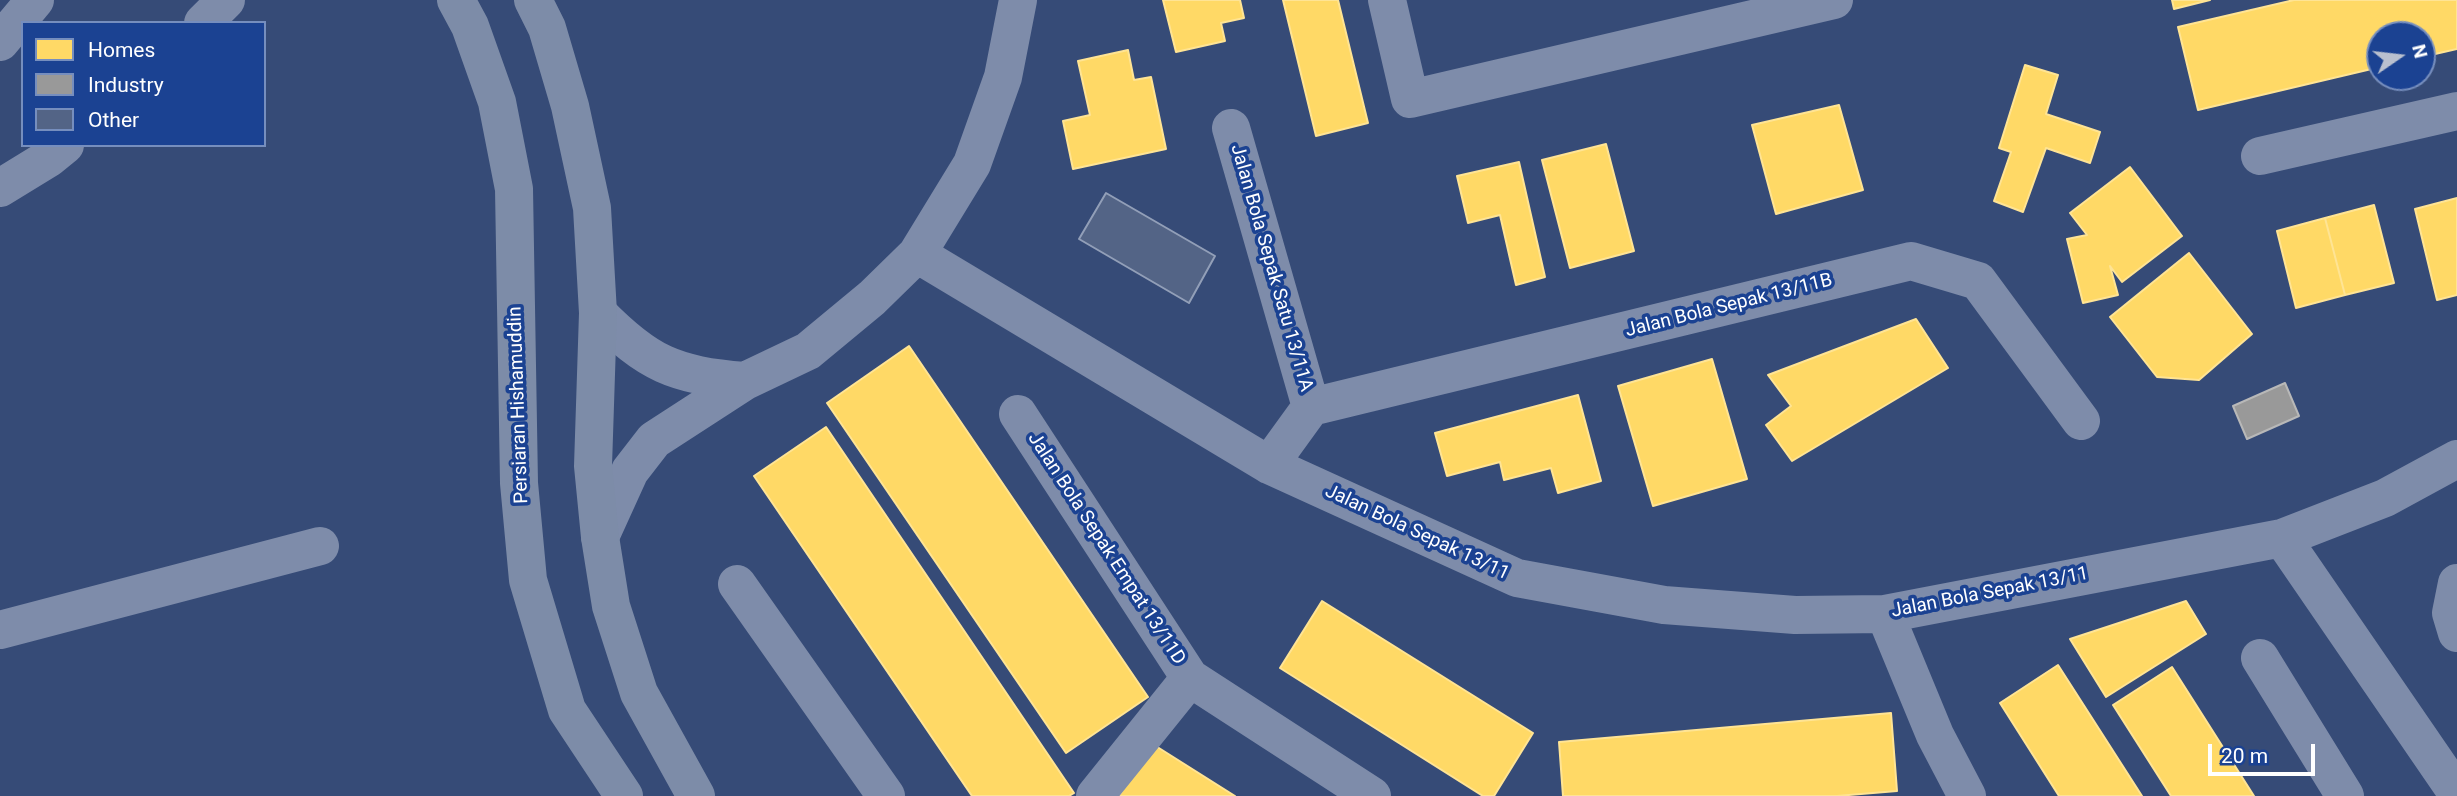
<!DOCTYPE html>
<style>
body{margin:0}
#map{position:relative;width:2457px;height:796px;overflow:hidden;background:#364b77;font-family:Roboto,sans-serif}
canvas{display:block}
.legend{position:absolute;left:21px;top:21px;width:245px;height:126px;box-sizing:border-box;background:#1b4292;border:2px solid #768ebe;margin:0;padding:9px 12px;list-style:none;font-size:21px;color:#fff}
.legend li{display:flex;align-items:center;gap:14px;height:35px}
.legend b{width:35px;border:2px solid #768ebe}
.north{position:absolute;left:2366px;top:21px;width:70px;height:70px;box-sizing:border-box;background:#1b4292;border:2px solid #768ebe;border-radius:50%;rotate:76deg;font-size:19px;font-weight:700;line-height:28px;text-align:center;color:#fff}
.north::after{content:'';display:block;margin:auto;width:24px;height:32px;background:#b9c0cf;clip-path:polygon(50% 0,100% 100%,50% 72%,0 100%)}
.scale{position:absolute;left:2208px;top:744px;width:107px;height:32px;box-sizing:border-box;border:4px solid #fff;border-top:0;padding-left:9px;font-size:21px;line-height:24px;white-space:nowrap;color:#fff;-webkit-text-stroke:5px #1b4292;paint-order:stroke}
</style>
<div id="map">
<canvas width="2457" height="796"></canvas>
<ul class="legend">
<li><b style="height:19px;background:#ffd966"></b>Homes</li>
<li><b style="height:19px;background:#999"></b>Industry</li>
<li><b style="height:19px;background:#536486"></b>Other</li>
</ul>
<div class="north">N</div>
<div class="scale">20 m</div>
</div>
<script>
const g = document.querySelector('canvas').getContext('2d');
g.lineJoin = 'round';
function paint(path, color) { g.fillStyle = color; g.fill(path, 'evenodd'); }
function trace(path, color, width, dash) { g.strokeStyle = color; g.lineWidth = width; g.lineCap = dash ? 'butt' : 'round'; g.setLineDash(dash || []); g.stroke(path); }
function write(font, color, halo, rows, align = 'center') {
  g.font = font + ' Roboto,sans-serif'; g.lineWidth = 7; g.setLineDash([]); g.textBaseline = 'middle'; g.strokeStyle = halo; g.fillStyle = color; for (const [text, x, y, turn = 0] of rows) {
    g.save(); g.translate(x, y); g.rotate((+turn || 0) * Math.PI / 180); g.textAlign = isNaN(turn) ? turn : align; if (halo) g.strokeText(text, 0, 0); g.fillText(text, 0, 0); g.restore();
  }
}
const homes = new Path2D(`
 M1163,0H1240L1244,18L1221,23L1225,41L1176,52Z
 M1283,0H1338L1368,123L1316,136Z
 M2172,0H2210L2174,9Z
 M2294,0H2457V49L2422,57V35H2380V67L2198,110L2178,27Z
 M1128,50L1134,80L1151,77L1166,149L1073,169L1063,121L1090,115L1078,61Z
 M2025,65L2058,75L2046,114L2100,132L2090,163L2046,148L2023,212L1994,201L2011,152L1999,148Z
 M1839,105L1863,190L1776,214L1752,125Z
 M1606,144L1634,251L1570,268L1542,160Z
 M1519,162L1545,277L1516,285L1500,215L1468,223L1457,176Z
 M2130,167L2182,236L2122,282L2110,266L2118,295L2083,303L2067,239L2087,235L2070,213Z
 M2457,198V295L2437,300L2415,209Z
 M2374,205L2394,283L2345,295L2325,218Z
 M2325,218L2345,295L2296,308L2277,231Z
 M2189,253L2252,334L2199,380L2157,377L2110,317Z
 M1916,319L1948,368L1792,461L1766,425L1791,406L1768,375Z
 M909,346L1148,697L1066,753L827,403Z
 M1712,359L1747,479L1653,506L1618,386Z
 M1578,395L1601,481L1558,493L1551,468L1504,480L1500,462L1447,476L1435,433Z
 M826,427L1074,793L1069,796H972L754,476Z
 M1322,601L1533,733L1494,796H1483L1280,668Z
 M2186,601L2206,634L2106,697L2070,639Z
 M2058,665L2142,796H2059L2000,703Z
 M2172,667L2254,796H2171L2113,705Z
 M1891,713L1897,791L1837,796H1563L1559,742Z
 M1151,743L1235,796H1119Z`);
const industry = new Path2D(`
 M2285,383L2299,416L2247,439L2233,406Z`);
const building = new Path2D(`
 M1106,193L1215,256L1189,303L1079,239Z`);
const minor = new Path2D(`
 M1387,0L1410,99L1834,0
 M203,23L226,0
 M0,42L35,0
 M1231,128L1311,407
 M2260,156L2457,111
 M0,188L49,158L65,145
 M917,254L1269,465L1517,578L1664,605L1795,615L1885,614L2282,538L2385,498L2457,459
 M598,313C648,364 674,375 745,381
 M1311,407L1911,261L1978,281L2081,421
 M1018,414L1190,678L1372,796
 M1269,465L1311,407
 M600,537L630,471L654,440L745,381L808,351L872,298L917,254L972,164L1003,77L1018,0
 M2282,538L2457,793
 M2457,583L2451,613L2457,633
 M737,584L886,796
 M1885,614L1935,735L1967,796
 M0,630L320,546
 M2260,658L2345,796
 M1095,796L1190,678`);
const major = new Path2D(`
 M456,0L470,26L497,102L514,189L519,483L528,580L567,710L624,796
 M533,0L547,28L570,106L592,208L598,313L593,466L600,537L611,606L639,693L696,796`);
const streetNames = [
 ["Jalan Bola Sepak Satu 13/11A",1271,268,74],
 ["Jalan Bola Sepak 13/11B",1729,306,-14],
 ["Persiaran Hishamuddin",519,405,-92],
 ["Jalan Bola Sepak 13/11",1417,533,25],
 ["Jalan Bola Sepak Empat 13/11D",1106,549,57],
 ["Jalan Bola Sepak 13/11",1990,593,-11]
];
paint(homes, '#ffd966');
trace(homes, '#ffe494', 2);
paint(industry, '#999');
trace(industry, '#b8b8b8', 2);
paint(building, '#536486');
trace(building, '#929fb8', 2);
trace(minor, '#7e8caa', 38);
trace(major, '#7d8ca8', 38);
write('19px', '#fff', '#1b4292', streetNames);
</script>
